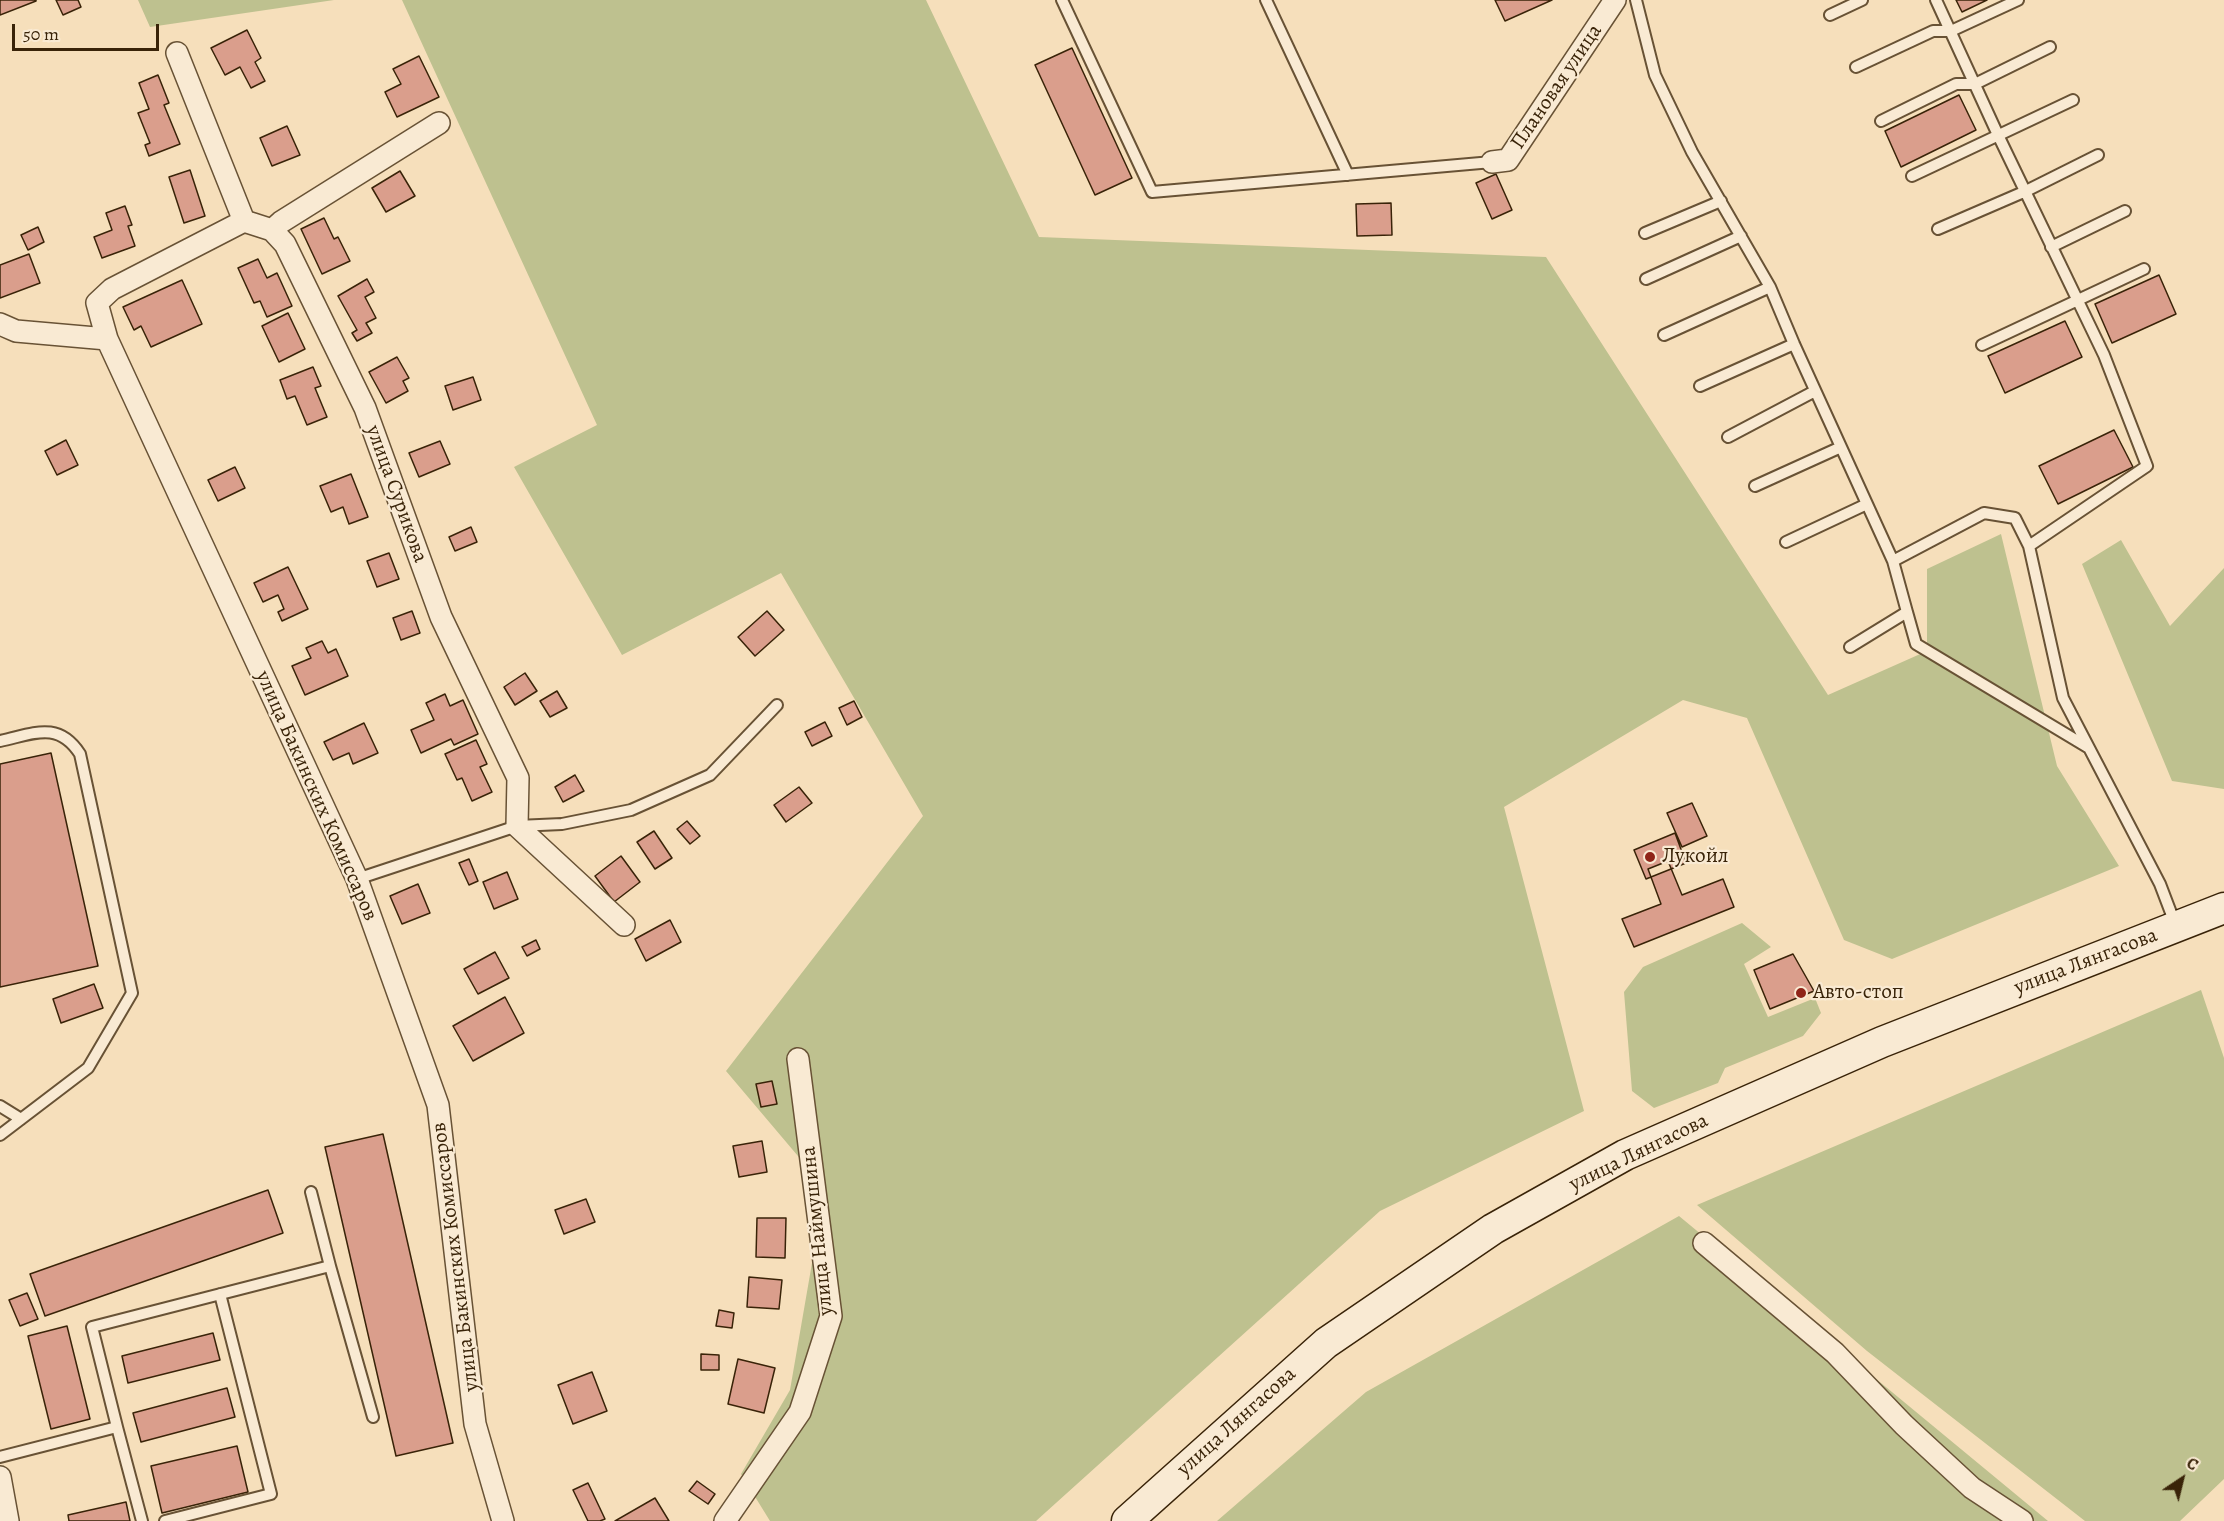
<!DOCTYPE html>
<meta charset="utf-8">
<style>
body{margin:0}
#map{position:relative;width:2224px;height:1521px;overflow:hidden;background:#f6dfbb;font-family:Alegreya,serif}
canvas{display:block}
.north{position:absolute;left:2152px;top:1449px;width:60px;height:60px;-webkit-text-stroke:4px #f9ead3;paint-order:stroke;rotate:35deg;font-size:16px;font-weight:700;line-height:24px;text-align:center;color:#392308}
.north::after{content:'';display:block;margin:auto;width:21px;height:27px;background:#392308;clip-path:polygon(50% 0,100% 100%,50% 72%,0 100%)}
.scale{position:absolute;left:12px;top:24px;width:147px;height:27px;box-sizing:border-box;border:3px solid #392308;border-top:0;padding-left:8px;font-size:18px;line-height:21px;white-space:nowrap;color:#392308;-webkit-text-stroke:4px #f9ead3;paint-order:stroke}
</style>
<div id="map">
<canvas width="2224" height="1521"></canvas>
<div class="north">С</div>
<div class="scale">50 m</div>
</div>
<script>
const g = document.querySelector('canvas').getContext('2d');
g.lineJoin = 'round';
function paint(path, color) { g.fillStyle = color; g.fill(path, 'evenodd'); }
function trace(path, color, width, dash) { g.strokeStyle = color; g.lineWidth = width; g.lineCap = dash ? 'butt' : 'round'; g.setLineDash(dash || []); g.stroke(path); }
function write(font, color, halo, rows, align = 'center') {
  g.font = font + ' Alegreya,serif'; g.lineWidth = 4.5; g.setLineDash([]); g.textBaseline = 'middle'; g.strokeStyle = halo; g.fillStyle = color; for (const [text, x, y, turn = 0] of rows) {
    g.save(); g.translate(x, y); g.rotate((+turn || 0) * Math.PI / 180); g.textAlign = isNaN(turn) ? turn : align; if (halo) g.strokeText(text, 0, 0); g.fillText(text, 0, 0); g.restore();
  }
}
const green = new Path2D(`
 M138,0H334L150,27Z
 M402,0H926L1039,237L1546,257L1828,695L1927,651V569L2001,534L2057,766L2119,866L1892,959L1844,940L1747,718L1683,700L1504,807L1584,1111L1380,1211L1036,1521H770L741,1474L790,1390L825,1188L726,1071L923,816L781,573L622,655L514,467L597,425Z
 M2121,540L2170,626L2224,568V789L2172,781L2082,564Z
 M1742,923L1771,947L1744,964L1768,1017L1815,998L1821,1013L1803,1036L1725,1068L1718,1083L1654,1108L1632,1091L1624,992L1643,967Z
 M2201,990L2224,1058V1479L2180,1521H2085L1867,1351L1697,1205Z
 M1679,1216L2048,1521H1217L1366,1392Z`);
const building = new Path2D(`
 M0,0H36V1L0,15Z
 M56,0H78L81,7L63,15Z
 M1495,0H1552L1505,21Z
 M1956,0H1987L1962,12Z
 M247,30L261,58L255,62L265,81L251,88L240,67L225,75L211,48Z
 M1072,48L1132,178L1095,195L1035,65Z
 M419,56L439,97L397,117L385,92L401,84L393,69Z
 M158,75L169,103L164,105L180,144L149,156L145,145L150,143L138,113L149,109L139,83Z
 M1959,95L1976,130L1901,167L1885,131Z
 M287,126L300,155L272,166L260,138Z
 M190,170L205,216L184,223L169,177Z
 M400,171L415,196L386,212L372,188Z
 M1496,174L1512,210L1492,219L1476,183Z
 M1391,203L1392,235L1357,236L1356,204Z
 M125,206L132,225L128,226L135,246L102,258L94,237L112,230L106,213Z
 M324,218L334,239L338,237L350,261L322,274L301,229Z
 M38,227L44,242L28,250L21,235Z
 M29,254L40,283L0,298V265Z
 M258,259L267,278L277,273L292,306L267,317L260,301L254,303L238,268Z
 M2159,275L2176,314L2112,343L2095,304Z
 M367,279L374,292L365,297L376,318L366,323L372,333L357,341L352,333L357,330L338,296Z
 M182,280L202,324L151,347L141,326L134,330L123,307Z
 M288,313L305,349L279,362L262,326Z
 M2065,321L2082,357L2005,393L1988,356Z
 M397,357L409,378L403,381L408,391L386,403L369,372Z
 M313,367L321,386L315,388L327,417L307,425L295,396L287,399L280,380Z
 M473,377L481,400L453,410L445,386Z
 M2114,430L2133,467L2058,504L2039,466Z
 M66,440L78,465L57,475L45,451Z
 M440,441L450,464L419,477L409,453Z
 M235,467L245,488L218,501L208,480Z
 M351,474L368,517L349,524L343,507L331,512L320,486Z
 M471,527L477,542L455,551L449,537Z
 M389,553L399,579L377,587L367,561Z
 M288,567L308,609L282,621L278,612L284,609L278,595L263,602L254,583Z
 M412,611L420,633L401,640L393,618Z
 M767,611L784,630L755,656L738,637Z
 M322,641L328,653L336,649L348,676L305,695L292,666L311,658L306,648Z
 M525,673L537,691L515,705L504,687Z
 M557,691L567,708L550,717L540,701Z
 M445,694L450,706L463,700L478,734L454,745L451,739L421,753L411,730L434,720L426,703Z
 M854,701L862,717L847,725L839,708Z
 M825,722L832,736L812,746L805,732Z
 M364,723L378,753L353,764L349,753L333,760L324,742Z
 M476,740L487,764L480,767L492,792L472,801L462,778L457,780L445,754Z
 M51,753L98,966L0,987V764Z
 M575,775L584,791L563,802L555,787Z
 M799,787L812,803L786,822L774,805Z
 M1692,803L1707,836L1682,847L1667,813Z
 M687,821L700,836L690,844L677,829Z
 M654,831L672,858L655,869L637,842Z
 M1675,833L1686,863L1646,879L1634,850Z
 M621,856L640,882L614,902L595,876Z
 M469,859L478,881L469,885L459,863Z
 M1668,861L1682,895L1723,879L1734,907L1634,947L1622,919L1661,904L1648,869Z
 M507,872L518,899L494,909L483,882Z
 M418,884L430,913L402,924L390,896Z
 M670,920L681,942L646,961L635,939Z
 M536,940L540,949L527,956L522,947Z
 M495,952L509,978L478,994L464,969Z
 M1793,954L1814,991L1770,1009L1754,970Z
 M94,984L103,1008L61,1023L53,999Z
 M505,997L524,1033L473,1061L453,1026Z
 M772,1081L777,1104L761,1107L756,1084Z
 M383,1134L453,1443L396,1456L325,1147Z
 M762,1141L767,1172L739,1177L733,1146Z
 M268,1190L283,1233L45,1316L30,1274Z
 M586,1199L595,1222L564,1234L555,1210Z
 M757,1218H786L785,1258L756,1257Z
 M749,1277L782,1280L779,1309L747,1307Z
 M27,1293L38,1319L20,1326L9,1300Z
 M719,1310L734,1313L732,1328L716,1326Z
 M67,1326L90,1419L51,1429L28,1336Z
 M213,1333L220,1360L128,1383L122,1356Z
 M701,1354L719,1355V1370H701Z
 M738,1359L775,1368L764,1413L728,1404Z
 M592,1372L607,1411L573,1424L558,1385Z
 M227,1388L235,1417L141,1442L133,1413Z
 M237,1446L248,1492L162,1513L151,1466Z
 M697,1481L715,1494L708,1504L689,1491Z
 M588,1483L605,1519L600,1521H588L573,1490Z
 M655,1498L669,1521H615Z
 M126,1502L130,1521H69L68,1515Z`);
const lane = new Path2D(`
 M1062,0L1152,192L1492,162
 M1266,0L1348,175
 M1636,0L1655,75L1692,152L1770,287L1794,344L1893,561L1984,513L2015,518L2029,546
 M1936,0L1998,135L2104,355L2147,466L2029,546L2063,698L2160,884L2176,926
 M1830,15L1862,0
 M1856,67L1933,31H1951L2018,0
 M1881,121L1956,84H1975L2050,47
 M1912,176L2073,100
 M1938,229L2026,191L2098,155
 M1645,233L1721,201
 M2051,247L2125,211
 M1646,279L1741,236
 M1664,335L1770,287
 M1982,345L2144,269
 M1700,386L1794,344
 M1728,437L1815,391
 M1755,486L1841,447
 M1786,542L1867,504
 M1907,612L1916,644L2089,748
 M1850,647L1907,612L1893,561
 M0,741C33,734 58,720 80,754L132,993L88,1068L0,1135
 M357,879L517,826L562,824L631,810L710,775L777,705
 M0,1106L21,1119
 M330,1266L373,1417
 M117,1427L142,1521
 M0,1457L117,1427L92,1327L330,1266L311,1192
 M165,1521L271,1494L220,1294`);
const street = new Path2D(`
 M177,53L244,221L272,230L285,244L365,408L441,617L518,778L517,826L624,925
 M1492,162L1508,160L1615,0
 M272,230L281,222L439,123
 M0,324L16,331L107,339L357,879L438,1105L475,1424L503,1521
 M107,339L97,303L112,289L244,221
 M1704,1243L1835,1353L1904,1425L1972,1488L2022,1521
 M0,1477L8,1521
 M725,1521L800,1412L831,1316L798,1059`);
const secondary = new Path2D(`
 M1127,1521L1326,1343L1493,1229L1625,1155L1882,1042L2224,908`);
const markers = [
 [1650,857,6,"#8f2418"],
 [1801,993,6,"#8f2418"]
];
const streetNames = [
 ["Плановая улица",1557,87,-56],
 ["улица Сурикова",396,494,70],
 ["улица Бакинских Комиссаров",316,796,66],
 ["улица Лянгасова",2086,962,-21],
 ["улица Лянгасова",1639,1153,-26],
 ["улица Наймушина",818,1231,-96],
 ["улица Бакинских Комиссаров",456,1257,-97],
 ["улица Лянгасова",1237,1422,-42]
];
const poiNames = [
 ["Лукойл",1662,857],
 ["Авто-стоп",1813,993]
];
paint(green, '#bec18f');
paint(building, '#da9e8c');
trace(building, '#392308', 1.5);
trace(lane, '#685235', 14);
trace(street, '#685235', 24);
trace(secondary, '#392308', 33);
trace(lane, '#f9ead3', 10);
trace(street, '#f9ead3', 21);
trace(secondary, '#f9ead3', 30);
for (const [x, y, r, color] of markers) { const dot = new Path2D(); dot.arc(x, y, r, 0, 2 * Math.PI); g.fillStyle = color; g.fill(dot); trace(dot, '#f9ead3', 2); }
write('21px', '#392308', '#f9ead3', streetNames);
write('21px', '#392308', '#f9ead3', poiNames, 'left');
</script>
